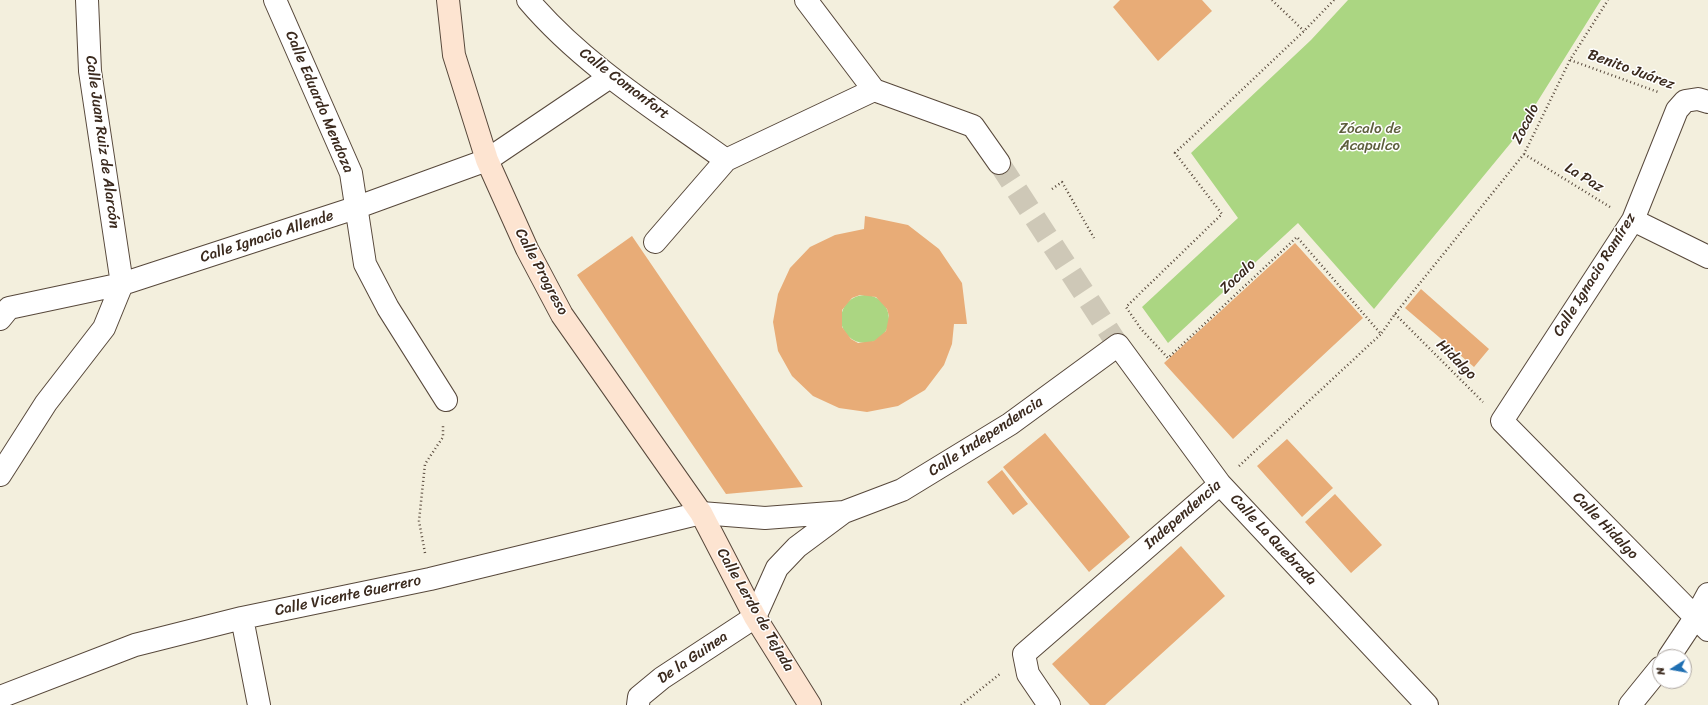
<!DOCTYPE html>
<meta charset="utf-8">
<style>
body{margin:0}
#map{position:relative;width:1708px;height:705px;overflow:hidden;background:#f3efdd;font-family:Sriracha,sans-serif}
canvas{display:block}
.north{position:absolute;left:1652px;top:649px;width:40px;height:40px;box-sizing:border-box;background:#fff;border:1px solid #b1aaa5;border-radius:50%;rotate:259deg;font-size:11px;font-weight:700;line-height:16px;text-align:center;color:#3b2a1e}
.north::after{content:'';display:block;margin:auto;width:14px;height:18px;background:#1f6fb2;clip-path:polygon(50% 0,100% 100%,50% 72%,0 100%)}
</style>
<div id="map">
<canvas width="1708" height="705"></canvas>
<div class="north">N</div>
</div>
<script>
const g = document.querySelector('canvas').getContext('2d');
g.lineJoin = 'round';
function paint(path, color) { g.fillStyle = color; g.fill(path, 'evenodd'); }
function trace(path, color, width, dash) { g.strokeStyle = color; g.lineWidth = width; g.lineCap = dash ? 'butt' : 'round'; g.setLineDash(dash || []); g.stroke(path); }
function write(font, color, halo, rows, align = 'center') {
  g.font = font + ' Sriracha,sans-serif'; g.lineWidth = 3; g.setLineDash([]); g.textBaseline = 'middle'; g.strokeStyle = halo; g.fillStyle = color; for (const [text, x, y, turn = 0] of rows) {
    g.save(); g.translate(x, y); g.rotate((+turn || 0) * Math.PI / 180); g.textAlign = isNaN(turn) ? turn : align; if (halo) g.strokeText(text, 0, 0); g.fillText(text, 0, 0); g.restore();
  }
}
const green = new Path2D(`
 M1348,0H1601L1514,139L1374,309L1298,223L1168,343L1142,307L1238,218L1191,153L1311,40Z
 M841 319a24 24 0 1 1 48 0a24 24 0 1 1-48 0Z`);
const building = new Path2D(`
 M1120,0H1202L1212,11L1158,61L1113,7Z
 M865,216L908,225L939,249L962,283L967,324H954L952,344L944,365L925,390L898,406L867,412L839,408L813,396L792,376L778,351L773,322L778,294L790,268L810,247L835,235L864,229ZM860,295L876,297L887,309L889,316L886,331L874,341L858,343L851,339L842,327V310L852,298Z
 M632,236L803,487L726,494L577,275Z
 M1295,243L1363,318L1233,439L1164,363Z
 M1421,289L1489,349L1474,367L1405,308Z
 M1045,433L1130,537L1089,572L1003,467Z
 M1287,439L1333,488L1302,517L1257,466Z
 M1002,470L1028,504L1013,515L987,482Z
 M1335,494L1382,545L1351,573L1305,522Z
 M1181,546L1225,596L1105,705H1090L1052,664Z`);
const streetTunnel = new Path2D(`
 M999,163L1118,345`);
const path = new Path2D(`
 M1272,0L1304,31
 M1334,0L1304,31L1175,153L1222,214L1126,307L1141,329L1168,358L1297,237L1381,334L1395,314L1524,154L1570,60L1608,0
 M1570,60L1658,92
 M1524,154L1610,207
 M1052,189L1062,182L1094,238
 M1395,314L1483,402
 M1239,466L1381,334
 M425,553L419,521L425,464L443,437V426
 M961,705L1001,673`);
const street = new Path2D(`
 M87,0L90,71L122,284
 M275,0L351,173L365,264L388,308L446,400
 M528,0C583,65 658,111 726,160
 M806,0L874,90L973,126L999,163
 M1708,102L1698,99L1685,101L1677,110L1633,220L1502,421L1708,630
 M1633,220L1708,257
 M655,242L726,160L874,90
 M0,319L9,308L122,284L355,208L487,160L610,77
 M0,475L46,403L104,328L122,284
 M242,618L259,705
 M1669,657L1695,618L1708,594
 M0,697L135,645L242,618L430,579L701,513L765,518L844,512
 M638,705L639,697L662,678L755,617L777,568L797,547L844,512L902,490L1010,424L1118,345L1220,484L1427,705
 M1049,705L1028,674L1024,654L1220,484
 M1630,705L1660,668`);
const secondary = new Path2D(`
 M448,0L454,55L487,160L527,249L562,315L701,513L755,617L810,705`);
const streetNames = [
 ["Benito Juárez",1631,70,20],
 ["Calle Comonfort",624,84,37],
 ["Calle Eduardo Mendoza",319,102,67],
 ["Zocalo",1526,124,-63],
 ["Calle Juan Ruiz de Alarcón",102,142,82],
 ["La Paz",1584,178,31],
 ["Calle Ignacio Allende",267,237,-18],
 ["Calle Progreso",541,272,62],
 ["Calle Ignacio Ramírez",1595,275,-58],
 ["Zocalo",1238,277,-43],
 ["Hidalgo",1456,360,45],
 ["Calle Independencia",986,437,-33],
 ["Independencia",1183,515,-41],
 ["Calle Hidalgo",1605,526,46],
 ["Calle La Quebrada",1273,540,47],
 ["Calle Vicente Guerrero",348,596,-12],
 ["Calle Lerdo de Tejada",755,610,60],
 ["De la Guinea",693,658,-34]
];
const parkNames = [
 ["Zócalo de",1370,129],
 ["Acapulco",1370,146]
];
paint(green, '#abd682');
paint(building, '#e8ac77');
trace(streetTunnel, '#cec8b7', 22, [22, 11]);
trace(street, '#57483b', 24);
trace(secondary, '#57483b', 24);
trace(path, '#57483b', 2.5, [1, 3]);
trace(street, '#fff', 22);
trace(secondary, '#fde4d1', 22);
write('15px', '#3b2a1e', '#fff', streetNames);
write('15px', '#5d5e3c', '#fff', parkNames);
</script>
